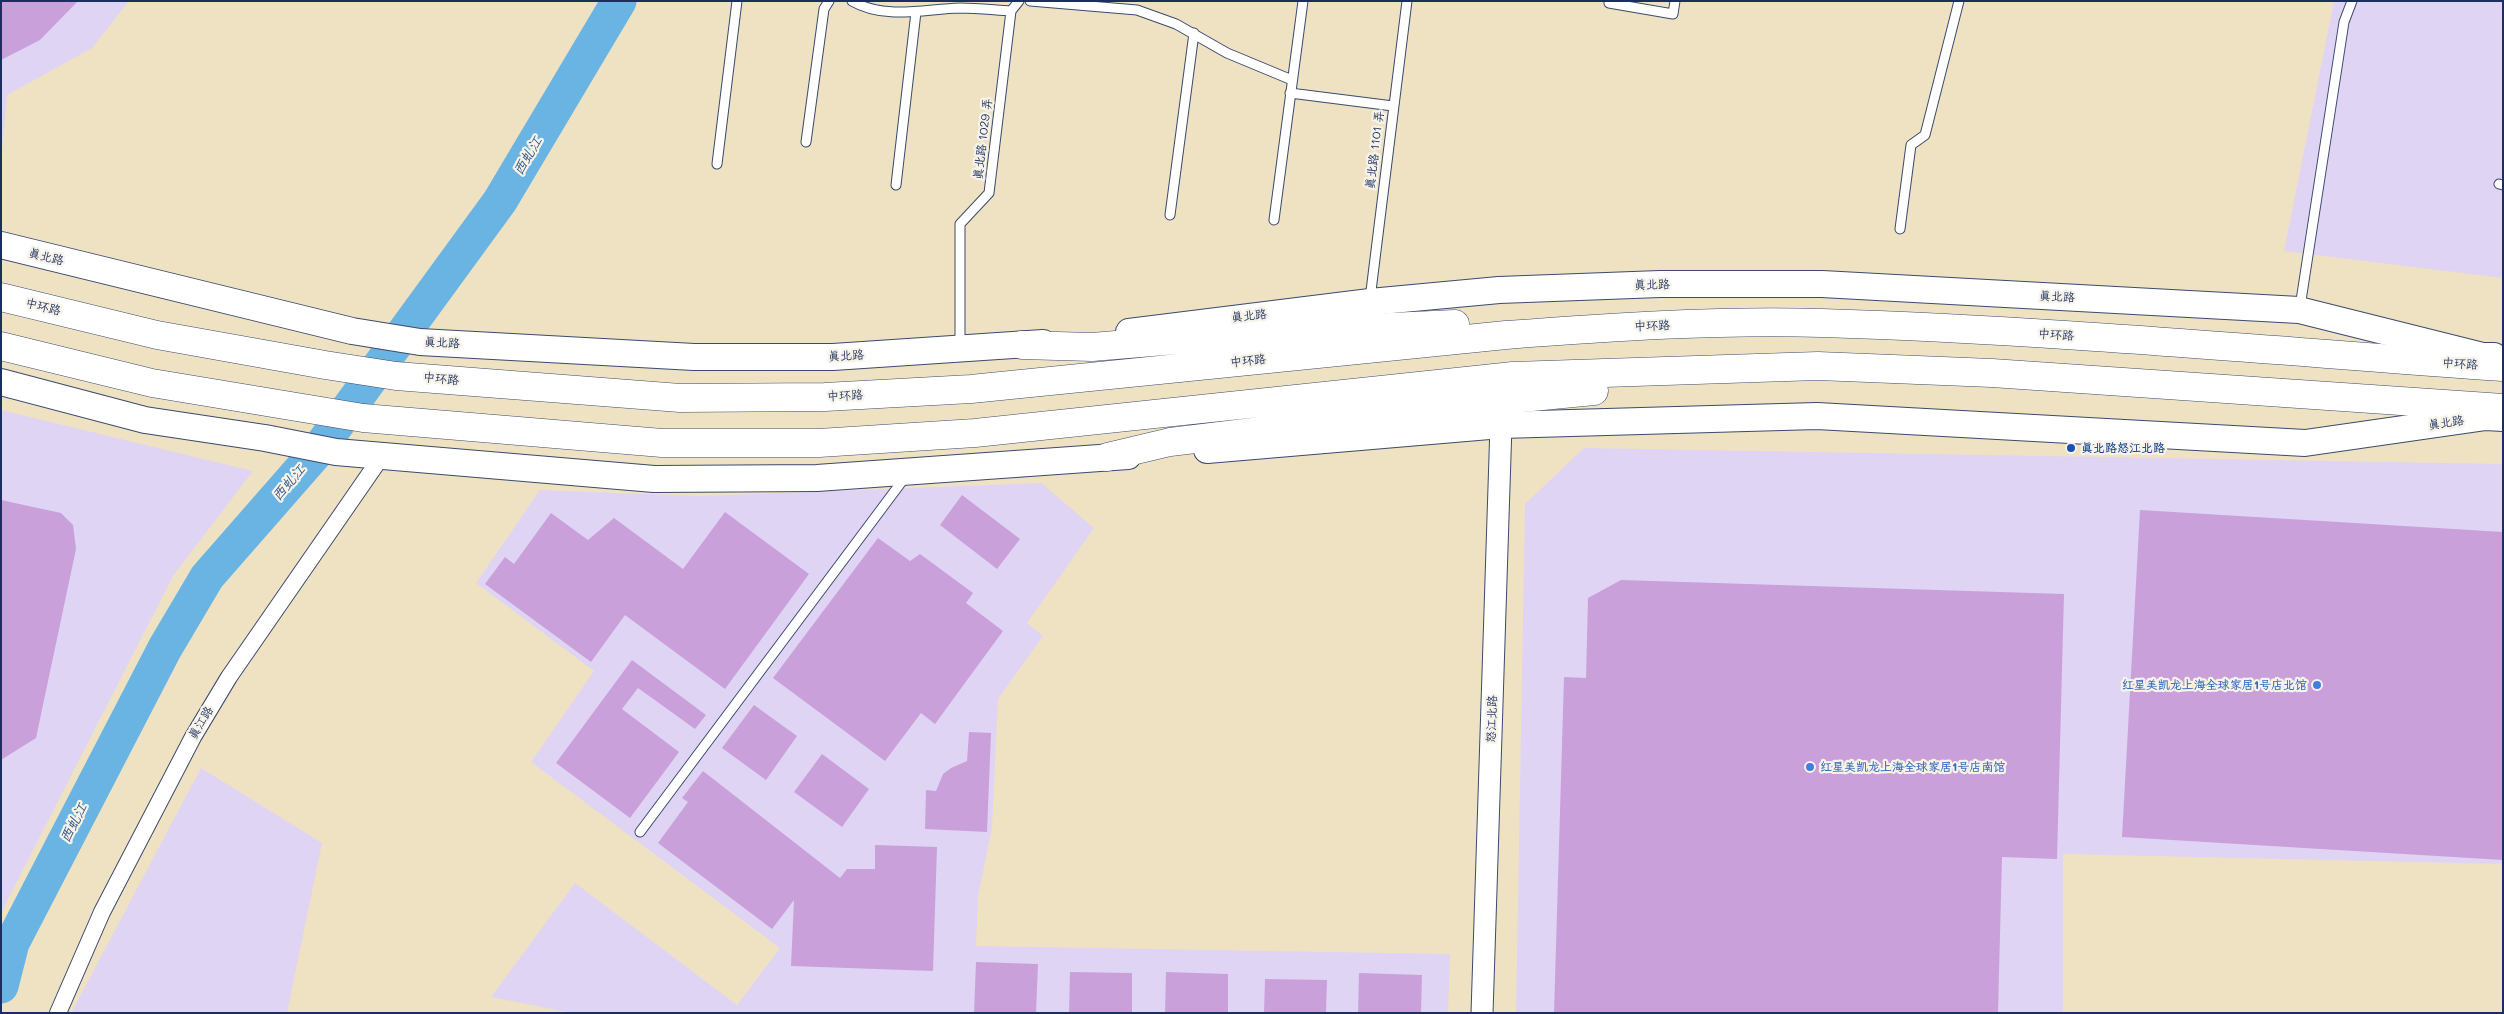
<!DOCTYPE html>
<meta charset="utf-8">
<style>
body{margin:0}
#map{position:relative;width:2504px;height:1014px;overflow:hidden;background:#eee2c3;font-family:Mali,sans-serif}
canvas{display:block}
.frame{position:absolute;inset:0;border:2px solid #1b2f5e;pointer-events:none}
</style>
<div id="map">
<canvas width="2504" height="1014"></canvas>
<div class="frame"></div>
</div>
<script>
const g = document.querySelector('canvas').getContext('2d');
g.lineJoin = 'round';
function paint(path, color) { g.fillStyle = color; g.fill(path, 'evenodd'); }
function trace(path, color, width, dash) { g.strokeStyle = color; g.lineWidth = width; g.lineCap = dash ? 'butt' : 'round'; g.setLineDash(dash || []); g.stroke(path); }
function write(font, color, halo, rows, align = 'center') {
  g.font = font + ' Mali,"LXGW WenKai TC",sans-serif'; g.lineWidth = 4.5; g.setLineDash([]); g.textBaseline = 'middle'; g.strokeStyle = halo; g.fillStyle = color; for (const [text, x, y, turn = 0] of rows) {
    g.save(); g.translate(x, y); g.rotate((+turn || 0) * Math.PI / 180); g.textAlign = isNaN(turn) ? turn : align; if (halo) g.strokeText(text, 0, 0); g.fillText(text, 0, 0); g.restore();
  }
}
const built = new Path2D(`
 M1,1H129L92,48L7,95L1,162Z
 M2334,1H2503V278L2284,251Z
 M1,410L253,471L173,576L1,913Z
 M1584,448L2503,464V864L2063,854V1013H1516L1525,504Z
 M1041,483L1094,528L1027,623L1043,636L998,699L992,828L978,896L976,946L1450,954L1448,1013H573L491,997L575,883L737,1005L780,948L531,762L594,671L476,583L540,490L701,496Z
 M201,768L322,843L287,1013H71Z`);
const river = new Path2D(`
 M1,986L12,943L165,648L207,577L319,449L500,201L619,1`);
const building = new Path2D(`
 M1,1H78L40,40L1,60Z
 M962,495L1020,539L997,569L940,525Z
 M1,500L61,513L73,525L76,549L36,738L1,760Z
 M2140,510L2503,532V860L2122,837Z
 M725,512L809,574L725,689L625,615L591,662L485,584L505,557L514,564L551,513L588,540L614,518L683,569Z
 M878,538L910,561L920,554L973,593L966,603L1003,631L935,724L921,713L885,761L773,678Z
 M1621,580L2064,594L2057,859L2002,857L1998,1013H1554L1564,677L1586,678L1588,598Z
 M632,660L706,715L695,729L638,688L622,709L679,752L630,818L556,763Z
 M754,705L797,736L766,780L722,748Z
 M969,732L991,733L987,832L925,829L926,790L936,791L943,774L951,768L967,761Z
 M822,754L869,789L842,827L794,792Z
 M703,771L840,878L847,869H875V845L937,847L933,971L791,966L794,900L772,929L658,843L688,802L682,798Z
 M976,962L1038,964L1036,1013H974Z
 M1070,972L1132,973V1013H1069Z
 M1166,972L1228,974V1013H1165Z
 M1359,973L1422,975L1421,1013H1358Z
 M1265,979L1327,980L1326,1013H1264Z`);
const service = new Path2D(`
 M852,1C885,20 924,9 960,8C977,8 994,10 1011,11
 M1030,1L1137,10L1176,24L1227,53L1292,80
 M1610,1L1609,3L1673,14L1675,1
 M1290,93L1393,106
 M806,142L824,9L829,1
 M717,164L737,1
 M2499,184L2503,185
 M896,185L916,12
 M1170,215L1194,33
 M1274,220L1303,1
 M1900,229L1911,145L1925,135L1959,1
 M1370,299L1407,1
 M2300,307L2344,22L2352,1
 M960,346V224L989,193L1011,11L1019,1
 M640,832L906,476`);
const minor = new Path2D(`
 M58,1013L102,912L193,737L229,677L382,456`);
const tertiary = new Path2D(`
 M1482,1013L1501,425`);
const primary = new Path2D(`
 M1,245L352,331L420,342L694,357H833L1043,343
 M1129,332L1370,302L1499,290L1660,284H1822L2299,310L2483,356H2494
 M1,382L145,420L265,438L336,452L654,479L817,478L1128,456
 M1207,450L1501,425L1817,416L2305,443L2486,417L2503,418`);
const trunk = new Path2D(`
 M1,297L157,335L325,365L396,376L680,398L825,397L971,389L1506,335C1611,327 1717,320 1822,323C2049,330 2276,351 2503,367
 M1022,345L1092,347L1261,333L1455,324
 M1,346L152,383L363,418L662,443H819L975,433L1513,376L1818,366L1992,373L2503,408
 M1107,457L1170,442L1336,422L1439,406L1594,391`);
const markers = [
 [2071,448,5,"#1a4fb4"],
 [2317,685,5,"#3f7fe0"],
 [1810,767,5,"#3f7fe0"]
];
const streetNames = [
 ["真北路 1029 弄",983,139,-83],
 ["真北路 1101 弄",1375,150,-83],
 ["真北路",46,257,14],
 ["真北路",1652,285,-1],
 ["真北路",2057,297,3],
 ["中环路",43,307,14],
 ["真北路",1249,316,-6],
 ["中环路",1652,326,-2],
 ["中环路",2056,335,4],
 ["真北路",442,343,3],
 ["真北路",846,356,-3],
 ["中环路",1248,361,-6],
 ["中环路",2460,364,4],
 ["中环路",441,379,5],
 ["中环路",845,396,-3],
 ["真北路",2446,423,-8],
 ["怒江北路",1492,719,-88],
 ["真江路",201,723,-59]
];
const transitNames = [
 ["真北路怒江北路",2081,448]
];
const shopNames = [
 ["红星美凯龙上海全球家居1号店北馆",2307,685],
 ["红星美凯龙上海全球家居1号店南馆",1820,767,"left"]
];
const waterNames = [
 ["西虬江",528,156,-59],
 ["西虬江",289,483,-49],
 ["西虬江",74,823,-63]
];
paint(built, '#e0d4f4');
trace(river, '#6ab4e3', 35);
paint(building, '#caa0db');
trace(service, '#3b4a6d', 11);
trace(minor, '#3b4a6d', 18);
trace(tertiary, '#3b4a6d', 23);
trace(primary, '#3b4a6d', 28);
trace(trunk, '#3b4a6d', 29);
trace(service, '#fff', 9);
trace(minor, '#fff', 16);
trace(tertiary, '#fff', 21);
trace(primary, '#fff', 26);
trace(trunk, '#fff', 28);
for (const [x, y, r, color] of markers) { const dot = new Path2D(); dot.arc(x, y, r, 0, 2 * Math.PI); g.fillStyle = color; g.fill(dot); trace(dot, '#f7f3e8', 2); }
write('12px', '#1b2f5e', '#f7f3e8', streetNames);
write('bold 12px', '#164399', '#f7f3e8', transitNames, 'left');
write('bold 12px', '#366cbe', '#f7f3e8', shopNames, 'right');
write('italic 14px', '#335786', '#f7f3e8', waterNames);
</script>
